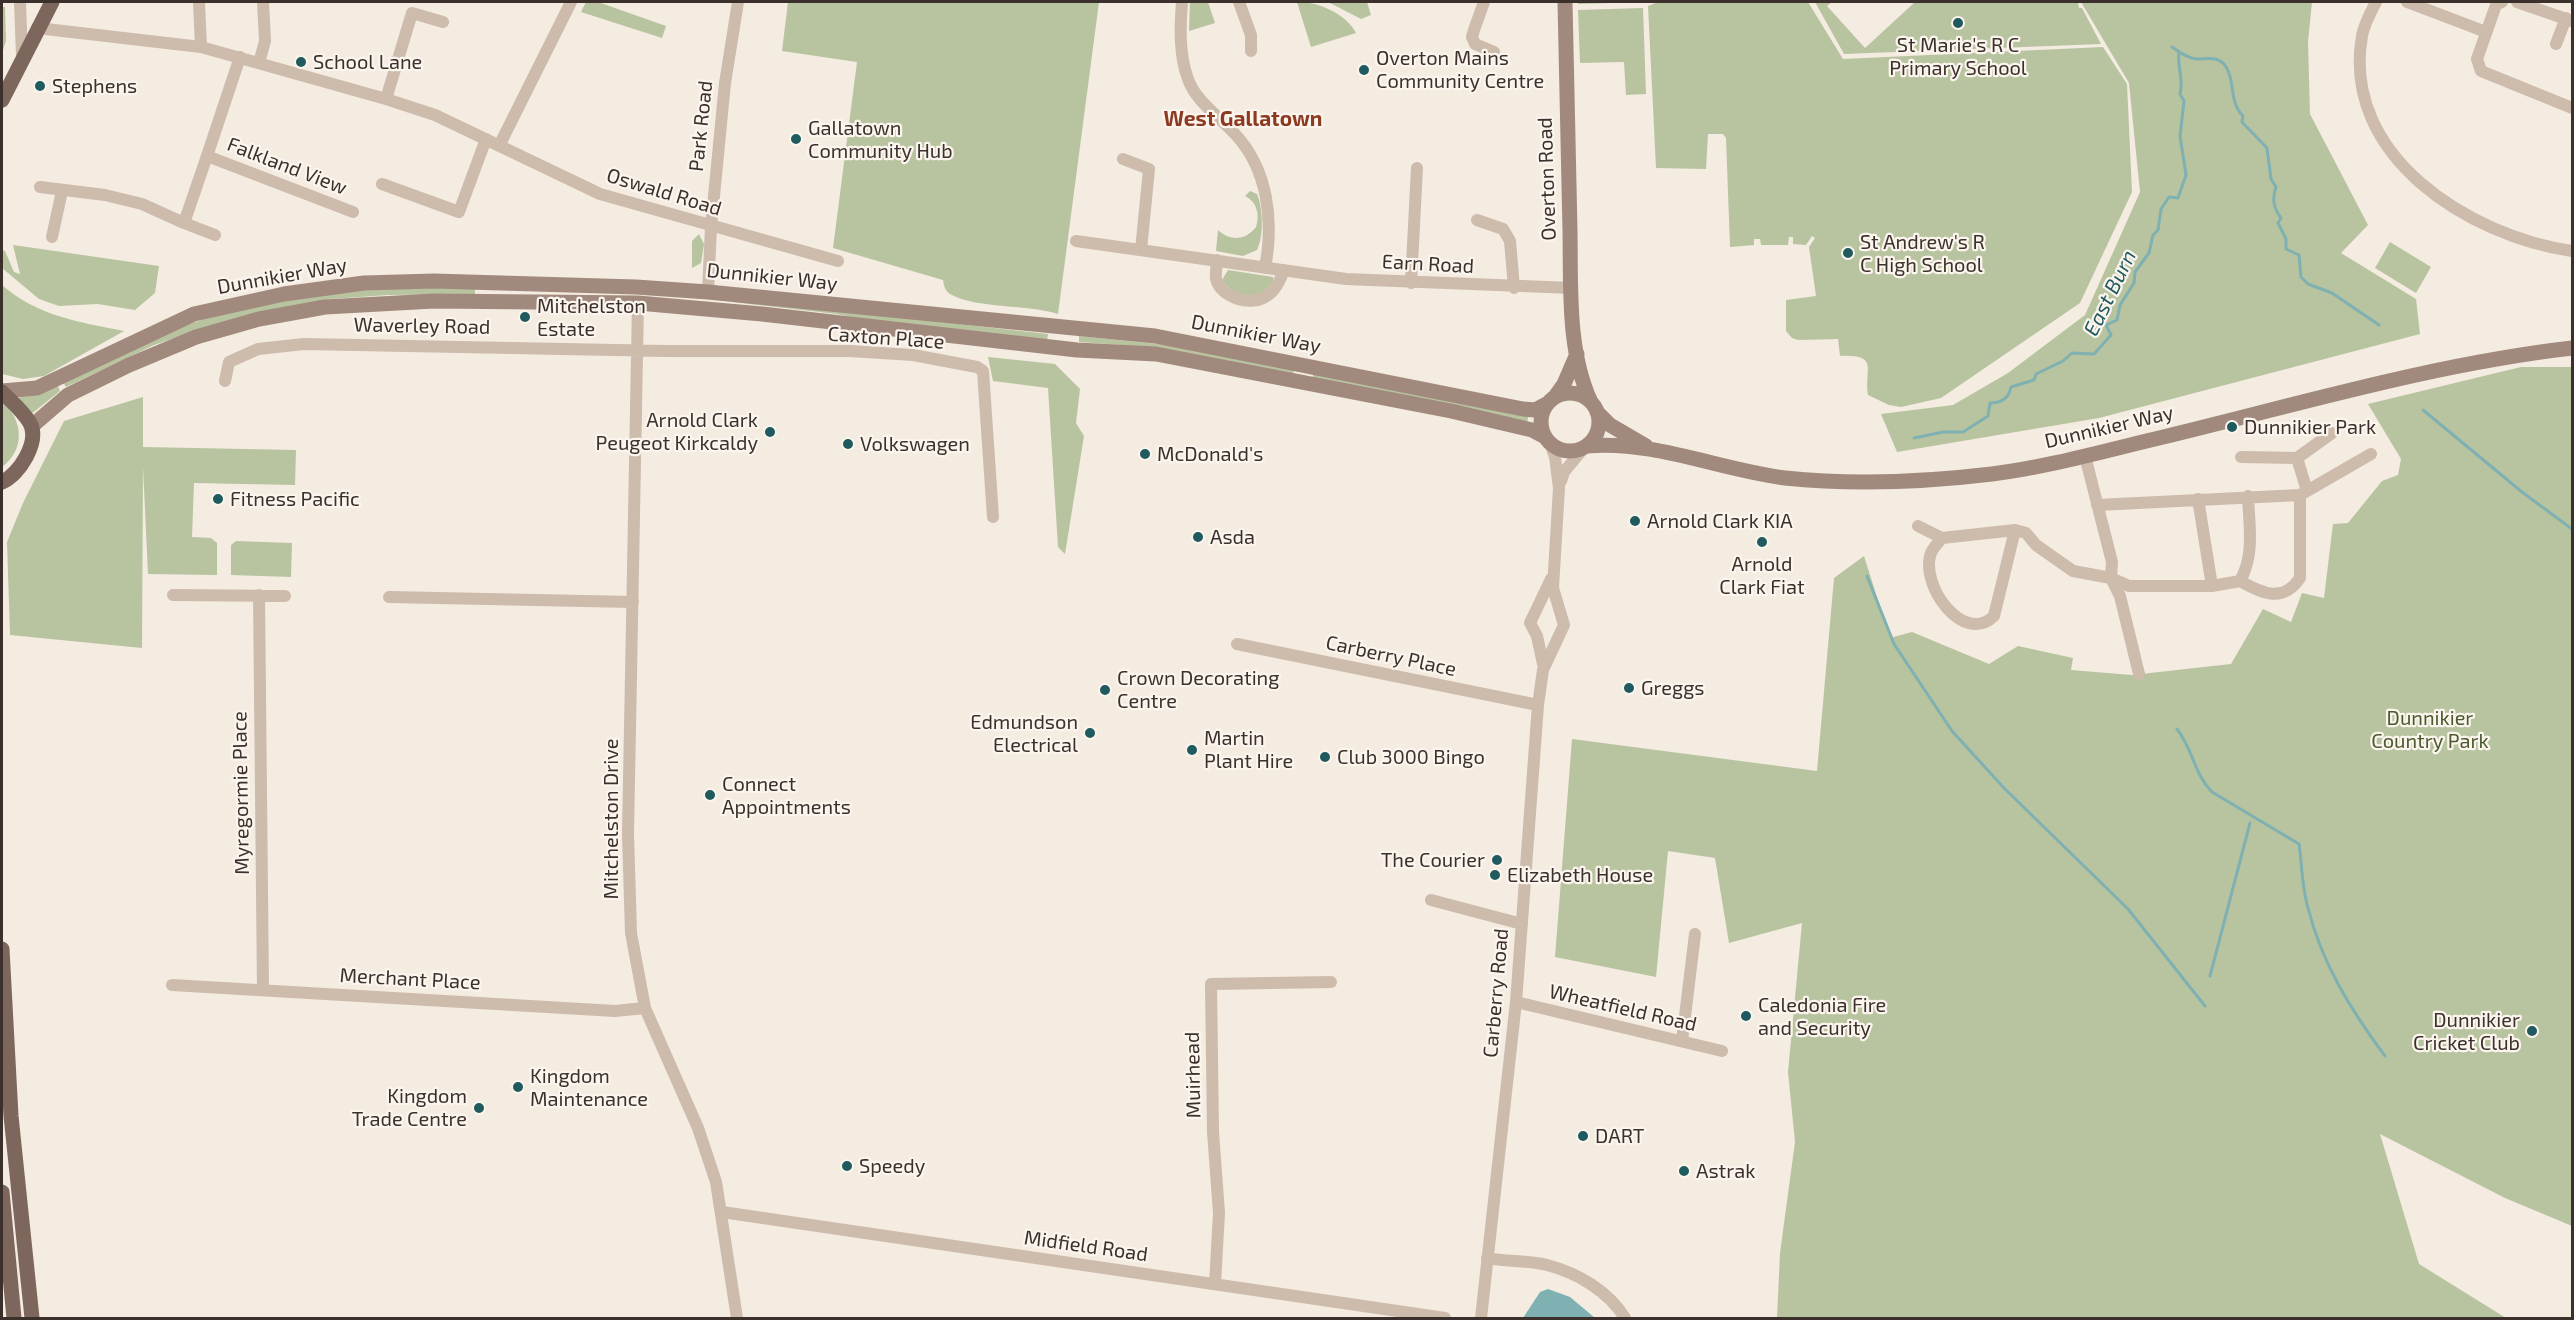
<!DOCTYPE html>
<style>
body{margin:0}
#map{position:relative;width:2574px;height:1320px;overflow:hidden;background:#f4ebe1;font-family:"Exo 2",sans-serif}
canvas{display:block}
.frame{position:absolute;inset:0;border:3px solid #3b302b;pointer-events:none}
</style>
<div id="map">
<canvas width="2574" height="1320"></canvas>
<div class="frame"></div>
</div>
<script>
const g = document.querySelector('canvas').getContext('2d');
g.lineJoin = 'round';
function paint(path, color) { g.fillStyle = color; g.fill(path, 'evenodd'); }
function trace(path, color, width, dash) { g.strokeStyle = color; g.lineWidth = width; g.lineCap = dash ? 'butt' : 'round'; g.setLineDash(dash || []); g.stroke(path); }
function write(font, color, halo, rows, align = 'center') {
  g.font = font + ' "Exo 2",sans-serif'; g.lineWidth = 4.5; g.setLineDash([]); g.textBaseline = 'middle'; g.strokeStyle = halo; g.fillStyle = color; for (const [text, x, y, turn = 0] of rows) {
    g.save(); g.translate(x, y); g.rotate((+turn || 0) * Math.PI / 180); g.textAlign = isNaN(turn) ? turn : align; if (halo) g.strokeText(text, 0, 0); g.fillText(text, 0, 0); g.restore();
  }
}
const green = new Path2D(`
 M586,2H598L666,26L662,38L581,12Z
 M788,2H1099L1058,314C1027,304 979,309 952,295C945,292 944,286 943,280L833,248L857,62L782,51Z
 M1190,2H1208L1215,23L1189,31Z
 M1297,2C1317,1 1347,14 1356,33L1311,47Z
 M1328,2H1367L1371,15L1361,19Z
 M1578,2H1648L1578,4Z
 M1658,2H1808L1843,59L2103,47L2127,84L2132,192L2080,303L1941,398L1901,407L1889,405L1868,395C1864,369 1880,354 1840,356L1838,339L1798,340L1792,338L1786,331V300L1816,296L1809,247L1815,238L1812,236L1806,245L1793,244V237H1789L1788,245H1761L1760,239H1754V245L1730,247L1726,138L1723,134H1708L1706,169L1656,168L1648,6Z
 M1815,2H1832L1827,6L1865,48L1915,2H2078L2079,8H2082L2101,44L1844,54Z
 M2081,2H2312L2308,42L2310,114L2368,225L2341,253L2416,299L2420,334L2099,418L1897,452L1881,414L1953,405L2008,373L2085,315L2140,192L2129,83Z
 M2,7H5L6,41L2,53Z
 M1643,8L1646,94L1626,95L1624,62L1580,63L1578,10Z
 M1250,191L1257,194C1263,209 1264,235 1257,250L1243,256L1216,251L1218,230C1231,242 1246,240 1256,227C1260,214 1257,202 1245,196Z
 M699,234L704,244L701,263L692,268V241Z
 M2390,242L2431,267L2416,293L2375,268Z
 M13,245L159,266L155,293L135,310L98,304L59,306L39,299L2,268V250L5,251L14,272L20,274Z
 M1228,270L1273,277V282C1257,303 1236,300 1222,280Z
 M2,285C37,316 79,322 124,331L44,376L23,379L2,374Z
 M418,286L475,289V294L388,295L332,299L207,327L154,345L66,387L62,381C98,365 134,346 171,331C248,300 336,290 418,286Z
 M732,299L1048,334L1047,341L885,324L837,314L732,302Z
 M1079,336L1167,345L1294,369L1293,375L1136,346L1079,342Z
 M988,357L1055,364L1080,389L1076,423L1084,436L1065,554L1058,547L1048,388L993,381Z
 M2521,367H2572V1226L2505,1198L2380,1134L2419,1264L2506,1318H1777L1780,1253L1795,1142L1788,1072L1802,923L1729,943L1715,858L1668,851L1656,977L1555,957L1572,739L1817,771L1834,578L1864,556L1890,638L1912,632L1989,664L2018,646L2073,658L2071,670L2132,675L2231,664L2263,609L2291,622L2302,593L2324,598L2333,524L2348,523L2382,481L2398,475L2401,459L2368,404Z
 M1313,373L1529,414L1527,423L1313,378Z
 M57,384L60,391L30,415L18,398Z
 M143,397V447L296,450L295,485L194,483L192,537L211,538L217,543V575L148,574L143,467L142,648L10,635L7,542L23,503L64,421Z
 M2,402C24,420 25,450 2,467Z
 M236,541L292,543L291,577L231,575V545Z`);
const water = new Path2D(`
 M1548,1289L1570,1297L1595,1318H1523L1540,1292Z`);
const stream = new Path2D(`
 M2172,47C2179,52 2189,59 2197,59C2207,59 2216,56 2224,64C2236,78 2228,101 2243,116L2242,122L2267,148L2271,179L2276,187C2272,199 2273,207 2281,218L2278,223L2286,239V249L2299,255L2301,277L2308,284L2332,293L2379,325
 M2423,410L2522,492L2572,529
 M1914,438L1943,432H1963L1988,416L1990,403C2001,403 2009,398 2011,387L2034,380L2036,374L2063,361L2072,353L2094,354L2111,335L2106,325L2117,320L2120,305L2134,283L2135,272L2149,253L2153,235L2158,230L2161,209L2169,197L2178,198L2186,175L2180,136L2184,101L2180,94C2184,79 2177,67 2179,53
 M1867,576L1894,644L1952,731L2004,788L2128,909L2205,1006
 M2177,729C2193,749 2194,774 2212,792L2299,844C2302,865 2302,888 2308,908C2322,964 2351,1010 2385,1056
 M2210,976L2250,823`);
const street = new Path2D(`
 M20,2L22,56
 M199,2L201,47
 M1182,2C1180,27 1179,55 1188,79C1196,102 1219,116 1235,134C1268,169 1274,221 1265,268
 M1239,2L1251,35V51
 M1484,2L1474,30L1472,37L1475,44L1494,52
 M2376,2C2371,12 2364,24 2362,36C2341,156 2469,236 2572,251
 M2407,2L2486,32
 M2502,2L2496,5L2477,59L2481,71L2572,108
 M2517,2L2572,21
 M37,28L201,47L386,99L435,115L600,194L838,261
 M2556,44L2566,18
 M240,57L207,156L353,212
 M259,63L265,41L263,2
 M386,99L412,13L443,22
 M499,146L571,2
 M207,156L184,223L215,235
 M1123,159L1149,169L1141,250
 M382,184L459,212L486,139
 M40,187L105,195L142,204L184,223
 M1477,220L1503,229L1510,241L1514,288
 M52,237L62,191
 M1076,241L1346,279L1572,288
 M1217,260C1217,265 1215,274 1216,279C1221,298 1250,306 1265,297C1276,291 1280,280 1284,270
 M1411,283L1417,168
 M708,292L711,227L725,83L738,2
 M638,303L628,834L631,933L645,1008L698,1128L716,1182L737,1318
 M225,381L229,362L258,349L304,344L667,351H850L913,355L977,367L983,371L993,517
 M2085,456L2112,562L2111,578L2120,596L2139,674
 M2241,457L2297,458L2332,433
 M2297,458L2307,491
 M1561,481L1564,472L1583,449
 M2198,499L2212,586
 M2097,505L2300,495L2371,454
 M1918,526L1942,538
 M2015,530L1994,616C1963,646 1919,584 1931,553C1933,548 1939,542 1942,538L2015,530L2026,533L2036,545L2073,571L2111,578L2129,586H2212L2240,581C2255,555 2249,525 2248,496
 M2240,581C2263,594 2283,603 2300,578V495
 M173,595L285,596
 M259,595L263,990
 M389,597L633,602
 M1237,644L1538,705
 M1543,664L1537,636L1530,623L1551,579
 M1431,900L1522,924
 M172,985L615,1011L645,1008
 M1516,1002L1722,1051
 M1682,1041L1695,934
 M722,1212L1445,1318
 M1487,1258C1506,1262 1528,1260 1547,1265C1578,1273 1608,1291 1625,1318
 M1215,1284L1219,1213L1213,1132L1211,984L1331,982
 M1481,1318L1516,1002L1538,705L1543,670L1564,625L1553,588L1559,488L1555,457L1550,443`);
const secondary = new Path2D(`
 M1565,2C1566,78 1568,154 1570,231C1571,286 1567,351 1591,402
 M2,391L37,388L194,314L284,294L364,283L434,281L636,287L708,292L1155,336L1523,409L1535,410L1548,403
 M1541 422a29 29 0 1 1 58 0a29 29 0 1 1-58 0Z
 M1554,398L1564,384L1577,354
 M1597,412L1610,425L1646,446
 M32,426L68,395L129,365L196,337L259,319L325,307L434,301L638,303L762,314L1077,350L1156,354L1451,411L1532,430L1545,437
 M1587,446C1654,440 1720,470 1785,478C1853,485 1925,482 1992,474C2048,467 2104,451 2159,438C2296,405 2433,364 2572,348`);
const primary = new Path2D(`
 M2,100L52,2
 M2,392C12,402 23,411 30,423C40,442 19,475 2,482
 M2,949L11,1116L32,1318
 M2,1192L14,1318`);
const markers = [
 [1958,23,6,"#1f5a5e"],
 [301,62,6,"#1f5a5e"],
 [1364,70,6,"#1f5a5e"],
 [40,86,6,"#1f5a5e"],
 [796,139,6,"#1f5a5e"],
 [1848,253,6,"#1f5a5e"],
 [525,317,6,"#1f5a5e"],
 [2232,427,6,"#1f5a5e"],
 [770,432,6,"#1f5a5e"],
 [848,444,6,"#1f5a5e"],
 [1145,454,6,"#1f5a5e"],
 [218,499,6,"#1f5a5e"],
 [1635,521,6,"#1f5a5e"],
 [1198,537,6,"#1f5a5e"],
 [1762,542,6,"#1f5a5e"],
 [1629,688,6,"#1f5a5e"],
 [1105,690,6,"#1f5a5e"],
 [1090,733,6,"#1f5a5e"],
 [1192,750,6,"#1f5a5e"],
 [1325,757,6,"#1f5a5e"],
 [710,795,6,"#1f5a5e"],
 [1497,860,6,"#1f5a5e"],
 [1495,875,6,"#1f5a5e"],
 [1746,1016,6,"#1f5a5e"],
 [2532,1031,6,"#1f5a5e"],
 [518,1087,6,"#1f5a5e"],
 [479,1108,6,"#1f5a5e"],
 [1583,1136,6,"#1f5a5e"],
 [847,1166,6,"#1f5a5e"],
 [1684,1171,6,"#1f5a5e"]
];
const poiNames = [
 ["St Marie's R C",1958,45,"center"],
 ["Primary School",1958,68,"center"],
 ["Overton Mains",1376,58],
 ["Community Centre",1376,81],
 ["School Lane",313,62],
 ["Stephens",52,86],
 ["Gallatown",808,128],
 ["Community Hub",808,151],
 ["St Andrew's R",1860,242],
 ["C High School",1860,265],
 ["Mitchelston",537,306],
 ["Estate",537,329],
 ["Arnold Clark",758,420,"right"],
 ["Peugeot Kirkcaldy",758,443,"right"],
 ["Dunnikier Park",2244,427],
 ["Volkswagen",860,444],
 ["McDonald's",1157,454],
 ["Fitness Pacific",230,499],
 ["Arnold Clark KIA",1647,521],
 ["Asda",1210,537],
 ["Arnold",1762,564,"center"],
 ["Clark Fiat",1762,587,"center"],
 ["Crown Decorating",1117,678],
 ["Centre",1117,701],
 ["Greggs",1641,688],
 ["Edmundson",1078,722,"right"],
 ["Electrical",1078,745,"right"],
 ["Martin",1204,738],
 ["Plant Hire",1204,761],
 ["Club 3000 Bingo",1337,757],
 ["Connect",722,784],
 ["Appointments",722,807],
 ["The Courier",1485,860,"right"],
 ["Elizabeth House",1507,875],
 ["Caledonia Fire",1758,1005],
 ["and Security",1758,1028],
 ["Dunnikier",2520,1020,"right"],
 ["Cricket Club",2520,1043,"right"],
 ["Kingdom",530,1076],
 ["Maintenance",530,1099],
 ["Kingdom",467,1096,"right"],
 ["Trade Centre",467,1119,"right"],
 ["DART",1595,1136],
 ["Speedy",859,1166],
 ["Astrak",1696,1171]
];
const streetNames = [
 ["Park Road",701,126,-84],
 ["Falkland View",287,166,21],
 ["Overton Road",1547,179,-92],
 ["Oswald Road",664,192,17],
 ["Earn Road",1428,264,3],
 ["Dunnikier Way",282,276,-10],
 ["Dunnikier Way",772,277,6],
 ["Waverley Road",422,326,1],
 ["Dunnikier Way",1256,334,11],
 ["Caxton Place",886,338,4],
 ["Dunnikier Way",2109,427,-13],
 ["Carberry Place",1391,656,12],
 ["Myregormie Place",241,793,-91],
 ["Mitchelston Drive",611,819,-90],
 ["Merchant Place",410,979,3],
 ["Carberry Road",1496,993,-85],
 ["Wheatfield Road",1623,1008,13],
 ["Muirhead",1193,1075,-91],
 ["Midfield Road",1086,1246,8]
];
const parkNames = [
 ["Dunnikier",2430,718],
 ["Country Park",2430,741]
];
const neighbourhoodNames = [
 ["West Gallatown",1243,119]
];
const waterNames = [
 ["East Burn",2110,293,-64]
];
paint(green, '#b8c4a0');
paint(water, '#7fb0b2');
trace(stream, '#7fb0b2', 3);
trace(street, '#cdbbac', 12);
trace(secondary, '#a18a7d', 15);
trace(primary, '#7d675c', 15);
for (const [x, y, r, color] of markers) { const dot = new Path2D(); dot.arc(x, y, r, 0, 2 * Math.PI); g.fillStyle = color; g.fill(dot); trace(dot, '#fbf5ee', 2); }
write('20px', '#3b302b', '#fbf5ee', poiNames, 'left');
write('20px', '#3b302b', '#fbf5ee', streetNames);
write('20px', '#4a5a2e', '#fbf5ee', parkNames);
write('bold 21px', '#8c3b22', '#fbf5ee', neighbourhoodNames);
write('italic 21px', '#1f5a5e', '#fbf5ee', waterNames);
</script>
